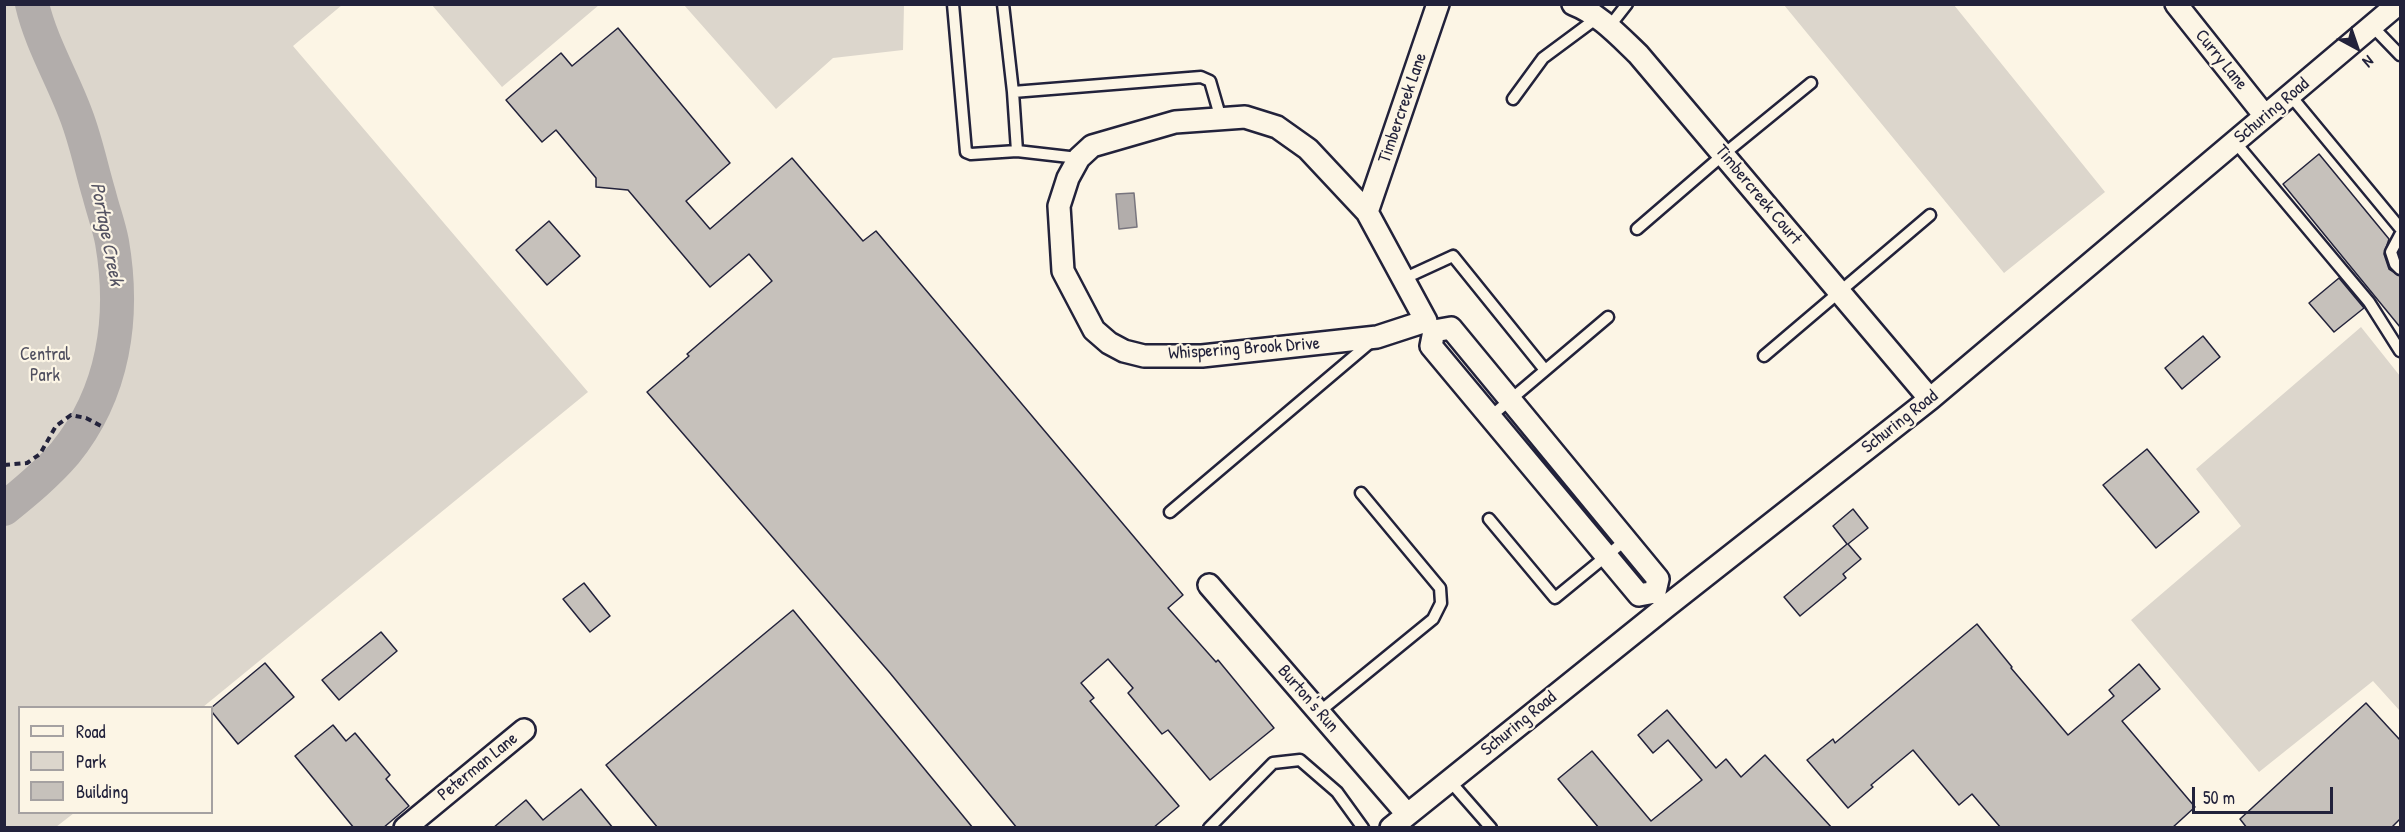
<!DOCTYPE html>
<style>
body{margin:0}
#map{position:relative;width:2405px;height:832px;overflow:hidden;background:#fcf5e5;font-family:"Patrick Hand",sans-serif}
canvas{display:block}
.frame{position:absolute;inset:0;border:6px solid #22223b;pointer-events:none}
.legend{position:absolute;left:18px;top:706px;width:195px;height:108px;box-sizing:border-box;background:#fcf5e5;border:2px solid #a5a1a1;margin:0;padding:8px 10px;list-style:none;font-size:18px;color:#22223b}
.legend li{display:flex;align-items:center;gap:12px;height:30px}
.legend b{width:30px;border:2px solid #a5a1a1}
.north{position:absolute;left:2327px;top:18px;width:60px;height:60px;-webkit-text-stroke:4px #fcf5e5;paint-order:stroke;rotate:140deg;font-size:16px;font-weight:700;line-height:24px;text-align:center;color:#22223b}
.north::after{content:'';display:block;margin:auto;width:21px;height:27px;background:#22223b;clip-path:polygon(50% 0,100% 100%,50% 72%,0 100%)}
.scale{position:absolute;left:2192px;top:787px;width:141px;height:27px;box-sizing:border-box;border:3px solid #22223b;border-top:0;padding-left:8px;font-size:18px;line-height:21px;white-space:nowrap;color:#22223b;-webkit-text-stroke:4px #fcf5e5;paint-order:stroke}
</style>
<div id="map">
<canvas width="2405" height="832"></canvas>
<div class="frame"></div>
<ul class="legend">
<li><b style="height:8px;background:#fcf5e5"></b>Road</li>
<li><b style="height:16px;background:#dcd6cc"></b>Park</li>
<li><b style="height:16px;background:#c6c1bb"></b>Building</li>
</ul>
<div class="north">N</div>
<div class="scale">50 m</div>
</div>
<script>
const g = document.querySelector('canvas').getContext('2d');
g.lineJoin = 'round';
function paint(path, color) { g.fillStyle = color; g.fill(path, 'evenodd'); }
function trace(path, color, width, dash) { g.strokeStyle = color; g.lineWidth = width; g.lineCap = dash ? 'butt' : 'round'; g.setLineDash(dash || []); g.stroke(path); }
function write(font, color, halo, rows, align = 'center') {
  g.font = font + ' "Patrick Hand",sans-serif'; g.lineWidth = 4.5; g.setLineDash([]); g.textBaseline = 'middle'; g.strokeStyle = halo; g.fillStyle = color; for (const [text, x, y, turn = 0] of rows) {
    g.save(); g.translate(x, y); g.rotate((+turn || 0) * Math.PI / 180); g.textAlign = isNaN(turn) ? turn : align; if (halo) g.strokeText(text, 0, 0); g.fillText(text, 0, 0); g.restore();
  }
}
const green = new Path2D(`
 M5,4L342,5L293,46L588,392L203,707L20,708V812L74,813L56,827H5Z
 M432,5H599L502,87Z
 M684,5H904L903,50L833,58L776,109Z
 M1784,5H1954L2105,192L2004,273Z
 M2361,327L2400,376V711L2373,681L2259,772L2131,620L2241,526L2196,469Z`);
const water = new Path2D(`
 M1134,193L1137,227L1119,229L1116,194Z`);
const river = new Path2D(`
 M4,509C25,492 47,474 65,453C114,393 125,317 112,242C109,226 103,210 99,194C91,167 86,141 76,115C62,77 41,43 32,4`);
const building = new Path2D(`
 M618,28L730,163L686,201L710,229L792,158L863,241L876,231L1183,595L1168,608L1216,662L1218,660L1274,728L1210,780L1168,730L1162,734L1128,693L1133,688L1108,659L1081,683L1094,698L1090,701L1179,806L1153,828H1017L890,673L647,392L689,356L687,354L772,281L749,254L710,287L628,190L596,187V178L556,130L542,142L506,100L561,53L572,66Z
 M2319,154L2389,239L2384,254L2389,269L2400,276V327L2283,184Z
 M549,221L580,256L547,285L516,250Z
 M2339,278L2364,308L2334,332L2309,303Z
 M2203,336L2220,357L2182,389L2165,368Z
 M2147,449L2199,512L2156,548L2103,485Z
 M1853,509L1868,528L1848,544L1861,559L1843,574L1846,578L1800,616L1784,597L1847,544L1833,526Z
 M584,583L610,616L590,632L563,599Z
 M793,610L894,732L973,828H658L606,765Z
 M1977,624L2012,667L2011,668L2068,735L2114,696L2109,690L2139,664L2160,689L2122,721L2195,807L2172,828H2001L1972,794L1959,805L1913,750L1871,785L1873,787L1848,808L1807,760L1833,739L1835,743Z
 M381,632L397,651L339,700L322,680Z
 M265,663L294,697L238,744L212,712L211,708Z
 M2366,703L2400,740V819L2391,828H2247L2240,819Z
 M1667,710L1716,768L1726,759L1741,777L1765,755L1832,828H1599L1558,779L1592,751L1651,821L1702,780L1668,740L1653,753L1638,735Z
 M333,725L346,741L355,733L390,775L386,779L409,806L383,828H354L295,756Z
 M581,789L613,828H493L526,800L543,820Z`);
const path = new Path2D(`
 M4,465L27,463L40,454L56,426L71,415L86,418L103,427`);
const lane = new Path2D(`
 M953,4L966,152L971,154L1017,151
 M1003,4L1013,92
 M2372,26L2400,55
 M1609,27L1627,4
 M2290,95L2400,228
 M1513,99L1543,58L1597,18
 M2235,142L2369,302L2400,351
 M1078,158L1017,151L1013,92L1201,77L1210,81L1221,119
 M1637,229L1724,154L1811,83
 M2400,235L2391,252L2395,264L2400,269
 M1403,279L1453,256L1545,370
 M1764,356L1930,215
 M1490,417L1608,317
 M1170,512L1372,341
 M1489,519L1555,598L1627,539
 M1319,712L1433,619L1441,603L1440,588L1361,493
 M1449,780L1491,828
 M1209,828L1273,763L1300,760L1337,792L1363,828`);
const street = new Path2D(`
 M1573,4C1599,14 1619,36 1638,54L1930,399
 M2176,4L2265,116
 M1245,117L1277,127L1308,149L1367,212L1426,321L1377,337L1202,356H1144L1124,351L1109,343L1094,330L1063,271L1059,206L1068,178L1079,158L1092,146L1175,122Z
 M1367,212L1438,4
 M1434,331L1451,328L1658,579L1655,592
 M1434,331L1431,346L1639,595L1655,592
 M1209,585L1407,814
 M405,828L524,730
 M1391,828L1667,606L1930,399L2398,4`);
const streetNames = [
 ["Curry Lane",2221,60,51],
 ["Timbercreek Lane",1403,108,-71],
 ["Schuring Road",2272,111,-40],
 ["Timbercreek Court",1758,195,50],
 ["Whispering Brook Drive",1244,349,-4],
 ["Schuring Road",1900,422,-38],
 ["Burton's Run",1308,699,49],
 ["Schuring Road",1519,724,-39],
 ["Peterman Lane",478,767,-39]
];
const parkNames = [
 ["Central",45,355],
 ["Park",45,376]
];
const waterNames = [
 ["Portage Creek",106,234,79]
];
paint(green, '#dcd6cc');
paint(water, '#b2adab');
trace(water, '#78757e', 1.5);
trace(river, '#b2adab', 34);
paint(building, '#c6c1bb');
trace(building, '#22223b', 1.5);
trace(lane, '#22223b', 15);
trace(street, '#22223b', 26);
trace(path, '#22223b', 4, [6, 4.5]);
trace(lane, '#fcf5e5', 10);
trace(street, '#fcf5e5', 21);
write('18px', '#22223b', '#fcf5e5', streetNames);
write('18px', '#504f5f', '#fcf5e5', parkNames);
write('italic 20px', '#545362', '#fcf5e5', waterNames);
</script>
